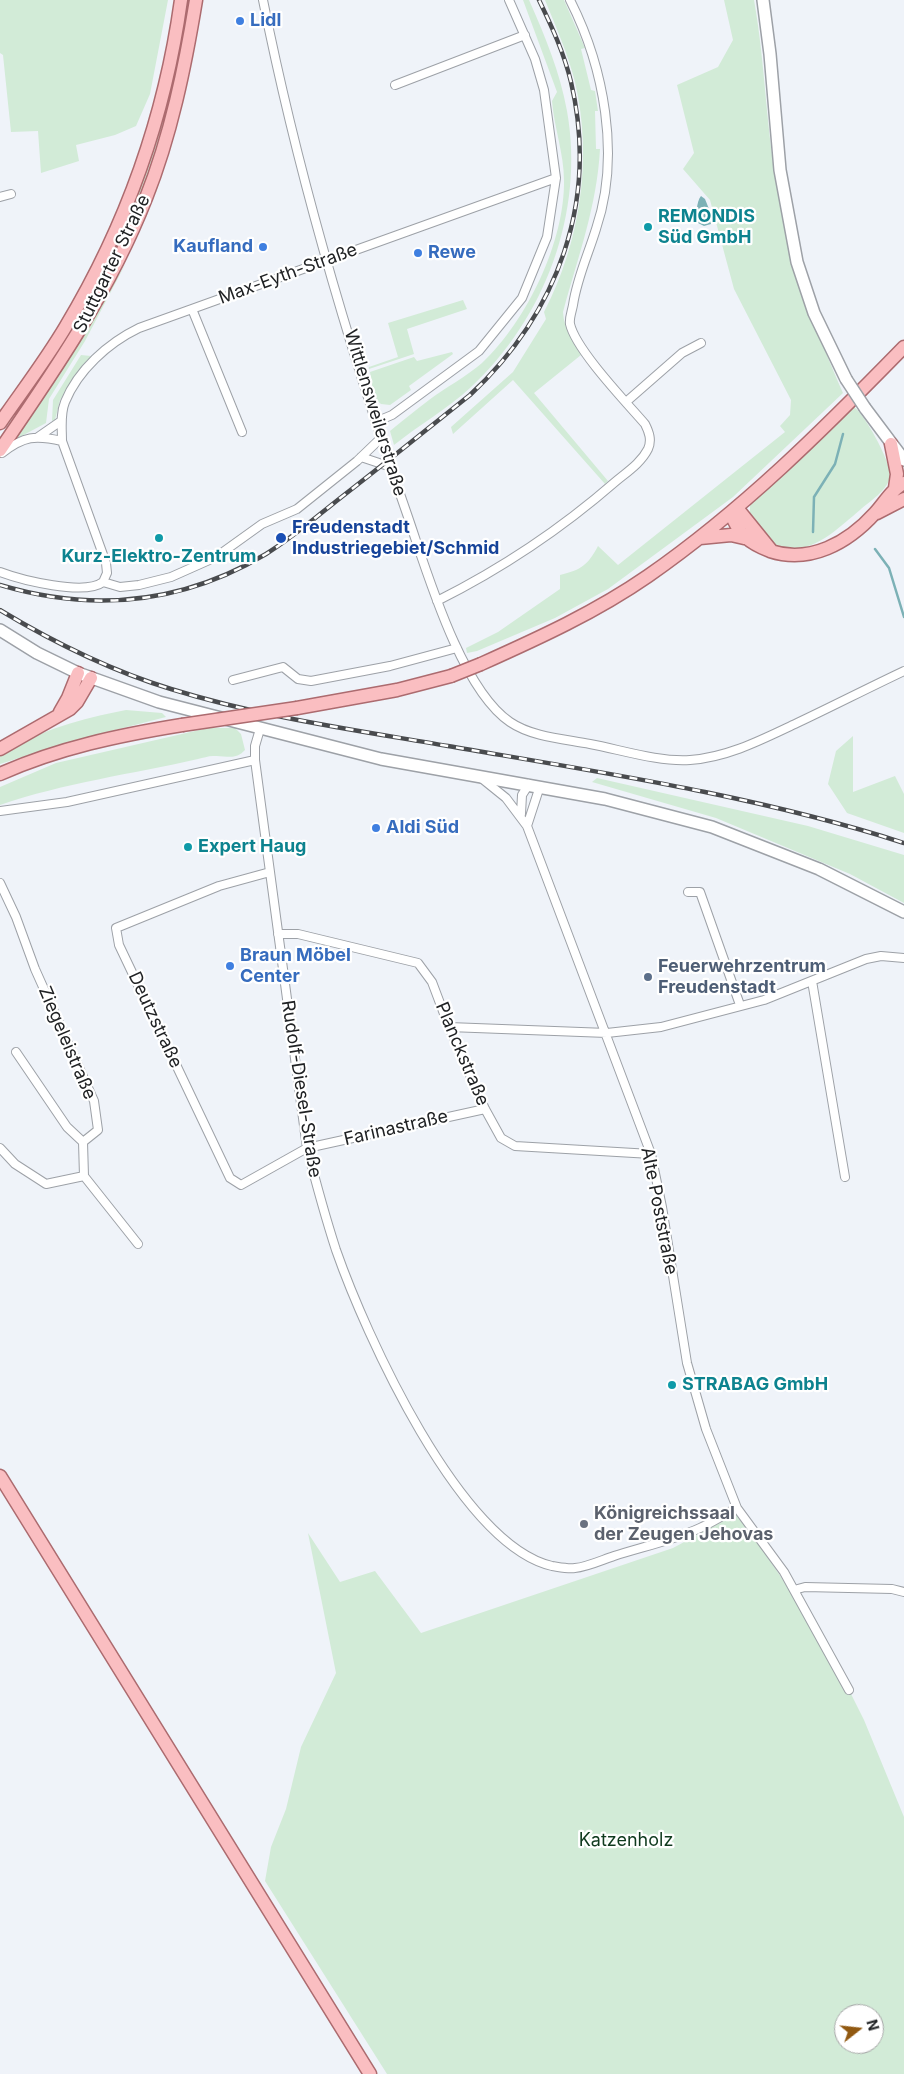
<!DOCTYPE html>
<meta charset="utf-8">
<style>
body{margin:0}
#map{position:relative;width:904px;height:2074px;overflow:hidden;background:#eff3f9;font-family:Inter,sans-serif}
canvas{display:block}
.north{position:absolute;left:834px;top:2004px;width:50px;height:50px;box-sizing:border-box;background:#fff;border:1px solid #a6a7a7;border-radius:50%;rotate:74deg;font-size:14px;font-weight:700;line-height:20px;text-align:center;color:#202224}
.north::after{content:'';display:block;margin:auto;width:18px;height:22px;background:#915911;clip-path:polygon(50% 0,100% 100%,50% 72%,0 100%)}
</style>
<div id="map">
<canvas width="904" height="2074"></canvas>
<div class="north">N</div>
</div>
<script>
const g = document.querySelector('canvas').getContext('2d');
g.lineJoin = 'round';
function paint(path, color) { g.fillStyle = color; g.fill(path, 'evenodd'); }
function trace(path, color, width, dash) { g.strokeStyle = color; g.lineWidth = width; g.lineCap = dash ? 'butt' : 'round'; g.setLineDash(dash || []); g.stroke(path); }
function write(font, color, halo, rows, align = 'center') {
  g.font = font + ' Inter,sans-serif'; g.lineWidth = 4.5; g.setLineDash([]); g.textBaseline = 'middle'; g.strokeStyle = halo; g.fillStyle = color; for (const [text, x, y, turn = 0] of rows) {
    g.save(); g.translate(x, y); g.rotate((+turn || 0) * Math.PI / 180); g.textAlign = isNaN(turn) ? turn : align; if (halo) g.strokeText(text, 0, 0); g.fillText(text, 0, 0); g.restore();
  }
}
const green = new Path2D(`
 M0,0H168L150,94L136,126L115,135L76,145L79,161L41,173L38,131L11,132L3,55L0,53Z
 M187,0H191C182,64 167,131 144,191C125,238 101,283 76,327C55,364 29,399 6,435L4,433L62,341L164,110L177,61Z
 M201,0H203C192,66 177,130 156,193L155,188Z
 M523,0H529C545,36 560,72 567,111C585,212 545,319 470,388C447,409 419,425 394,445L390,431C403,420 416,410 429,400C446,387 466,377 482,363C527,321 565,241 564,180C564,154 554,127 552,101L557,92Z
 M545,0H564L585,48L581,49L591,90L595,91L598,111H595L596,149H600C597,206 578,257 563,312C564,330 573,340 581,355L534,393L608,481L605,484L513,380L453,434L451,427L513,372L546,319L544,312C580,243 593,159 575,82C568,54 556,27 545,0Z
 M724,0H754C766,67 766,136 780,203C793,270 816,331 843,393L733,497L608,589L555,618L477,651L467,653L466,648L498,632L560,589V575C581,570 588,565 598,546L618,565L785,432L780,426L790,415L791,400L734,289L710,200L683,169L694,153L677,85L718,67L733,40Z
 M126,263L85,341L49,399L46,423L16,439L69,359Z
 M463,300L467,309L407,329L414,354L369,369V367L398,357L388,323Z
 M452,352L453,354L409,386L411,390L390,405L381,404L374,398L370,372L414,357L417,361Z
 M81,355L91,356L60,400L55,420L52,421L53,400Z
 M854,407C864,413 893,465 890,477C887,491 870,501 860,510C837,529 809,559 776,545C765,540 757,527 750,518V503Z
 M126,710L162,713L166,717L76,740L0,764V753C42,730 80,719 126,710Z
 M208,728H235L241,734L245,750C235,761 226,755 213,756C208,756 203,758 198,759C132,774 64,783 0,805V787L56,763Z
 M853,736V792L895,776L904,794V833L847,813L828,784L836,751Z
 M597,778L808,826L904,855V903L850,874L716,818L592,782Z
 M738,1513L785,1583L849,1690L864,1720L904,1817V2074H387L265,1881L271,1847L286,1809L301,1747L336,1673L308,1533L340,1582L375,1571L421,1633L673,1548ZM844,2014H874V2044H844Z`);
const water = new Path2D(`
 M701,196L705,199L713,219L711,224L704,226L698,223C696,216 696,202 701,196Z`);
const stream = new Path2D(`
 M813,532L814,497L835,464L843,434
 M875,549L889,568L904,617`);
const street = new Path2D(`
 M263,0C298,175 349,348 408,517C427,572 461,689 510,722C532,737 564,739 590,744C622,750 658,762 690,760C729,757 763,739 797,723C833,706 868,688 904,671
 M395,85L525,35
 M0,197L11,194
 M192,309L242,432
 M626,402L682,353L701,343
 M375,422L392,415L479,351L522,298L547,237L556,178L544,90L535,59L509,0
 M38,437L61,421
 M2,453C24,436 35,435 62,441
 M361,457L391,467
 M0,572C21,580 85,596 103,582
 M103,582L107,573L106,563L62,441C62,428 60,414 65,402C78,370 108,343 139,328L556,178
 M103,582L120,587L139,585L171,577L216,557L262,524L297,509L357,461L381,438
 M437,601C501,569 561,529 615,482C627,472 641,463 648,449C652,440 649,432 645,424C626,402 576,350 570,324C569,318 572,311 573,305C577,278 588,255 596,229C621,156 604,67 570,0
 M233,680L283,667L298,679L311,681L390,666L457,648
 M260,729L255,746V760L307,1148C316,1183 325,1216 336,1250C365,1333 460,1545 552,1566C559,1567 568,1569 575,1568C587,1567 602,1560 614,1556C642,1547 674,1540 700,1528C713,1522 725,1514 737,1508
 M480,777L506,798L527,826L651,1154L662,1207L687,1363L706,1429L737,1508L784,1572L849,1690
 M0,811L67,802L255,760
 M521,814L522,795L529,784
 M527,826L540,786
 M270,872L219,886L116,928L119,945L230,1178L241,1185L307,1148L485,1109
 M0,883L16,917L35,969L94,1101L98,1130L83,1142
 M688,892H700L740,1005
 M278,934H298L418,963L432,982L449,1027L485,1109L501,1138L515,1146L651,1154
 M812,981L845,1177
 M449,1027L607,1033L661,1027L764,1000L866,959L881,956L904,958
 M16,1052L67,1127L83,1142
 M83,1142L84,1176L138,1244
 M0,1148L15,1164L46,1184L84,1176
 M794,1590L805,1587L892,1589L904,1592`);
const secondary = new Path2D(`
 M763,0L770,54L780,170L797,262L814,313L846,379
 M865,408L904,460
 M0,630L37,653L78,673L159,702L381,759L605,799L712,827L819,869L904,912`);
const primary = new Path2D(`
 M0,423C22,391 46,360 66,326C126,226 165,116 181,0
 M891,444L897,474L895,488
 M0,450C55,370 110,290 146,198C171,135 185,67 196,0
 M737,508L771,550
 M731,513C738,534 749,543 770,551C810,564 848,543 875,513C885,502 891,490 904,483
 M877,513L904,499
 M700,538L731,535L744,538
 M481,664C539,638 596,612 648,576C743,510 824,429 904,347
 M297,708L397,690L451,676
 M60,712L68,698L78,673
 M0,749L70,709L77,702L91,678
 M0,774C58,748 120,735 182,725
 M0,1476L370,2074`);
const rail = new Path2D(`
 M0,585C94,613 182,604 266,554C292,538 315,518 339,499C383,465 426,430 470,395C558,313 599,201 571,82C564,53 552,27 539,0
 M0,610C53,642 112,671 171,689C261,717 355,730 448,746C599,772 758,796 904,843`);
const secondaryBridge = new Path2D(`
 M846,379L865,408`);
const primaryBridge = new Path2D(`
 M451,676L481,664
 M182,725L297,708`);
const markers = [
 [240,21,5,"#3f7fe0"],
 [648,227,5,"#0f9aa8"],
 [263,247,5,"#3f7fe0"],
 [418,253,5,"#3f7fe0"],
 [159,538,5,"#0f9aa8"],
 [281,538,6,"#1a4fb4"],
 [376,828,5,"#3f7fe0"],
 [188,847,5,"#0f9aa8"],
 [230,966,5,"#3f7fe0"],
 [648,977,5,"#5c6f8a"],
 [672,1385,5,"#0f9aa8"],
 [584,1524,5,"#6b7280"]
];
const shopNames = [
 ["Lidl",250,21],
 ["Kaufland",253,247,"right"],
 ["Rewe",428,253],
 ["Aldi Süd",386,828],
 ["Braun Möbel",240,956],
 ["Center",240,977]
];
const cultureNames = [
 ["REMONDIS",658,217],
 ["Süd GmbH",658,238],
 ["Kurz-Elektro-Zentrum",159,557,"center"],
 ["Expert Haug",198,847],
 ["STRABAG GmbH",682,1385]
];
const streetNames = [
 ["Stuttgarter Straße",112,264,-64],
 ["Max-Eyth-Straße",288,274,-20],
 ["Wittlensweilerstraße",375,413,73],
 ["Deutzstraße",155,1020,65],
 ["Ziegeleistraße",67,1043,67],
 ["Planckstraße",462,1054,67],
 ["Rudolf-Diesel-Straße",301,1089,81],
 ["Farinastraße",396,1128,-13],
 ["Alte Poststraße",659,1211,79]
];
const transitNames = [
 ["Freudenstadt",292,528],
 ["Industriegebiet/Schmid",292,549]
];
const serviceNames = [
 ["Feuerwehrzentrum",658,967],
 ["Freudenstadt",658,988]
];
const worshipNames = [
 ["Königreichssaal",594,1514],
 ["der Zeugen Jehovas",594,1535]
];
const parkNames = [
 ["Katzenholz",626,1841]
];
paint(green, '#d2ebd7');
paint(water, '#7cb1b6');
trace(stream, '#7cb1b6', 2.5);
trace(street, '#9da1a7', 10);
trace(secondary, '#9da1a7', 14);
trace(primary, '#ac6b6f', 15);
trace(street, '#fff', 8);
trace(secondary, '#fff', 11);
trace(primary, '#fabec1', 12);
trace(rail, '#494b4e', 4.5);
trace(rail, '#fff', 2.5, [8]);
trace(secondaryBridge, '#9da1a7', 14, []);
trace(primaryBridge, '#ac6b6f', 15, []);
trace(secondaryBridge, '#fff', 11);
trace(primaryBridge, '#fabec1', 12);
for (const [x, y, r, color] of markers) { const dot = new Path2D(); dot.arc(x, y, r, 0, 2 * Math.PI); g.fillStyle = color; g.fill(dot); trace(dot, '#fff', 2); }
write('bold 18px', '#366cbe', '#fff', shopNames, 'left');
write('bold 18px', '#0d838f', '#fff', cultureNames, 'left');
write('18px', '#202224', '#fff', streetNames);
write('bold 18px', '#164399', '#fff', transitNames, 'left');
write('bold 18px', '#4e5e75', '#fff', serviceNames, 'left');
write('bold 18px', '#5b616d', '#fff', worshipNames, 'left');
write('18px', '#0f3a1e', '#fff', parkNames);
</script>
